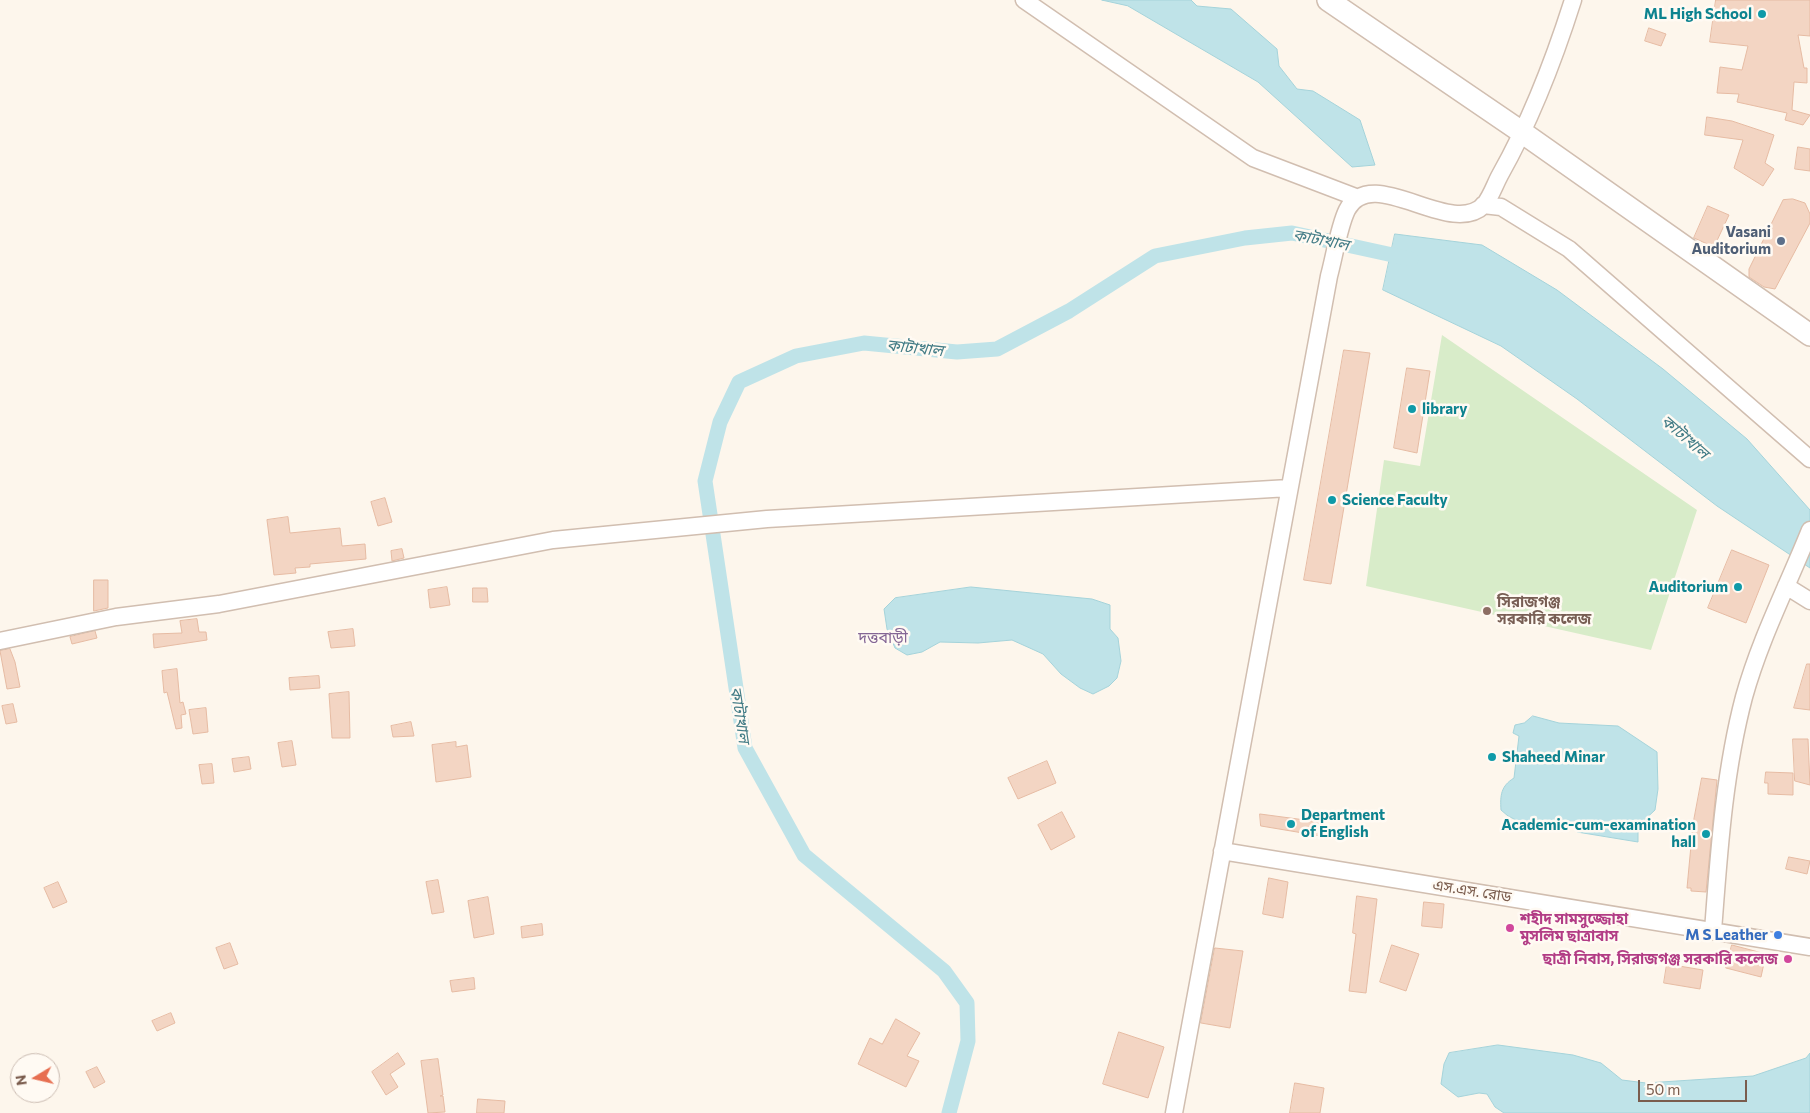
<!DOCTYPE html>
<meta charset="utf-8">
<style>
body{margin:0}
#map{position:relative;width:1810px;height:1113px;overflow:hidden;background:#fdf6ec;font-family:Commissioner,sans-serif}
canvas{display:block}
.north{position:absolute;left:10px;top:1053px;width:50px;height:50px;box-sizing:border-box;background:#fffaf3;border:1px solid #cabbb1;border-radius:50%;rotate:261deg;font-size:14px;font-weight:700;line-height:20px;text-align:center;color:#7a5c4d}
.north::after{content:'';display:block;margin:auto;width:18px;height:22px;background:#e76f51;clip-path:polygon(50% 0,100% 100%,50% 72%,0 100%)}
.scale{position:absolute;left:1638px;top:1080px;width:109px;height:22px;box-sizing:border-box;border:2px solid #7a5c4d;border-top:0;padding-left:6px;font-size:15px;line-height:18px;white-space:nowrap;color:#7a5c4d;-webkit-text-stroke:4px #fffaf3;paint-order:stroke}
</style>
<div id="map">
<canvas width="1810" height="1113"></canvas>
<div class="north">N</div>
<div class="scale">50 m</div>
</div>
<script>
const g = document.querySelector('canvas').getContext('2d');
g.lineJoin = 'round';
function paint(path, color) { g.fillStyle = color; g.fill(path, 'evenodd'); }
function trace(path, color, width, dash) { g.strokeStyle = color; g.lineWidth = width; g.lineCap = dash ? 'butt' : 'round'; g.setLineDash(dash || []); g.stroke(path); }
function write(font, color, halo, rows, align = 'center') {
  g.font = font + ' Commissioner,"Noto Sans Bengali",sans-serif'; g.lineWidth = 5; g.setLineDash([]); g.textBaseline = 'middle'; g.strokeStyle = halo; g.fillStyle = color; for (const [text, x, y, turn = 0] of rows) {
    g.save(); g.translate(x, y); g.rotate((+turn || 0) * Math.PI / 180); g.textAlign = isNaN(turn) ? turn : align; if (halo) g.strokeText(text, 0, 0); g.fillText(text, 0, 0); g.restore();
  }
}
const green = new Path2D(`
 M1442,335L1697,510L1651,650L1366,586L1384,460L1420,466Z`);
const water = new Path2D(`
 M1102,0H1191L1197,6L1231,9L1277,49L1279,66L1297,89L1313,91L1360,120L1375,165L1352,167L1258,82L1128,6Z
 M1395,234L1482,245L1557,290L1663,369L1747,439L1810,510V568L1717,506L1577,399L1501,346L1383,290Z
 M971,587L1092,599L1110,605V629L1118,638L1121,661L1117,678L1109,686L1093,694L1080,688L1061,674L1043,654L1012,640L978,643L940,642L922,652L907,655L895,648L887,629L884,609L895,598Z
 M1533,716L1559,723L1618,726L1657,752L1658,789L1655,810L1638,826V842L1577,832L1572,827C1562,824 1555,827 1545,826L1544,822H1535L1532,828L1508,816L1501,810C1500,795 1501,786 1514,778L1519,736L1513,733L1515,725L1524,723Z
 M1498,1045L1573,1055L1601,1063L1622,1080L1646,1083L1753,1076L1806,1058L1810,1053V1113H1504L1495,1107L1487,1094L1479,1093L1458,1097L1441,1084L1444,1064L1449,1053Z`);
const canal = new Path2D(`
 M949,1113L968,1041L967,1003L944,971L804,855L745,748L705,481L720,422L739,382L796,356L864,343L957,352L997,349L1069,311L1155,256L1245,238L1292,233L1411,259`);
const building = new Path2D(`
 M1716,0H1810V36L1798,35L1804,68H1807V83L1794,82L1792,110L1810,115L1803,125L1785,120L1787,113L1737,102L1739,94L1717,93L1720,67L1742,70L1748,46L1710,42Z
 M1649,28L1666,34L1661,46L1645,41Z
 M1707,117L1732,121L1774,135L1765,163L1774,169L1763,186L1734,168L1743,140L1705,135Z
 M1798,147L1810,149V171L1795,169Z
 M1793,199L1805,203L1810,214V223L1775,289L1764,287L1749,277V269L1783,200Z
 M1708,206L1729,215L1714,247L1694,238Z
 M1344,350L1370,353L1331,584L1304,580Z
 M1407,368L1430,371L1417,453L1394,448Z
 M385,498L392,522L378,526L371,502Z
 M288,517L290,533L340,528L342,546L365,544L366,559L310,564V567L295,568L296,573L274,575L267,520Z
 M402,549L404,558L392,561L391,551Z
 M1732,550L1769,565L1746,623L1708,608Z
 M94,580H108V608L94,611Z
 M447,587L450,605L430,608L428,590Z
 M473,588H487L488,602H473Z
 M197,619L199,632H206L207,640L154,648L153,634L182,633L180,621Z
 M353,629L355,646L331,648L328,632Z
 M95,631L97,638L72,644L70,637Z
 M10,649L15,662L20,687L7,689L0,651Z
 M1807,664H1810V710L1794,708Z
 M177,669L180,703L183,702L186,714L181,715L182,728L176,729L167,692L164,693L162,671Z
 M319,676L320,688L290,690L289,678Z
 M349,692L350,738H332L329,694Z
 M13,704L17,722L6,724L2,706Z
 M206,708L208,732L193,734L189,710Z
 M411,722L414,736L393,737L391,726Z
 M1793,739H1808L1810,785L1795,781Z
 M292,741L296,765L282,767L278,743Z
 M456,742V747L467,745L471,777L436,782L432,745Z
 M249,757L251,769L234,772L232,759Z
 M1047,761L1056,783L1018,799L1008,778Z
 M212,764L214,783L202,784L199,765Z
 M1766,772L1793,773V795L1768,794V783H1765Z
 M1702,778L1717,780L1706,892L1691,891V888H1687L1693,824Z
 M1062,812L1075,837L1051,850L1038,825Z
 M1260,814L1320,822L1321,836L1261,826Z
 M1789,857L1810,861L1807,874L1786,869Z
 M1269,878L1288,882L1283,918L1263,914Z
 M438,880L444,912L432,914L426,882Z
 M58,882L67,902L53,908L44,888Z
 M1357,896L1377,899L1366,993L1349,991L1356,934L1353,933Z
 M488,897L494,934L474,938L468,901Z
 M1424,902L1444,904L1442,928L1422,926Z
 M542,924L543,935L522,938L521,927Z
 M230,943L238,964L224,969L216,948Z
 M1392,945L1419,954L1406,991L1380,982Z
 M1732,945L1766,954L1761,977L1726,968Z
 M1215,948L1243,951L1230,1028L1201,1023Z
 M1667,964L1703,970L1700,989L1664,983Z
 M474,978L475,989L452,992L450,981Z
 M171,1013L175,1023L157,1031L152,1021Z
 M896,1019L920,1033L907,1056L919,1061L906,1087L858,1064L870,1038L882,1044Z
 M1119,1032L1164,1047L1148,1098L1103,1084Z
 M398,1053L405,1064L390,1074L398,1087L386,1095L372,1072Z
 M438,1059L443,1095L440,1096H443L445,1112L428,1113L421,1061Z
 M97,1067L105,1082L94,1088L86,1072Z
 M1295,1083L1324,1088L1320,1113H1290Z
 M478,1099L505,1101L504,1113H477Z`);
const minor = new Path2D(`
 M1024,0L1253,158L1358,198
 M1483,205L1501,207L1569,249L1810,459
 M1786,586L1810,601
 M0,641L116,617L219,604L553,540L767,519L1289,488
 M1222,851L1810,947
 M1713,931C1719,852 1724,773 1744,697C1760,639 1788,585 1810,530
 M1174,1113L1329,276C1334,258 1339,226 1347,210C1372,162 1450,239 1484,205C1491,197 1495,184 1500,175C1531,120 1554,60 1573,0`);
const tertiary = new Path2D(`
 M1328,0L1523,133L1810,335`);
const markers = [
 [1762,14,5,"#0f9aa8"],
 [1781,241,5,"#5c6f8a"],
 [1412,409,5,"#0f9aa8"],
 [1332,500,5,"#0f9aa8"],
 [1738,587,5,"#0f9aa8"],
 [1487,611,5,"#8d6e63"],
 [1492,757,5,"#0f9aa8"],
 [1291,824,5,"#0f9aa8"],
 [1706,834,5,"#0f9aa8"],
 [1510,928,5,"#d1479c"],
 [1778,935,5,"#3f7fe0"],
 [1788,959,5,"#d1479c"]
];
const cultureNames = [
 ["ML High School",1752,14,"right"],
 ["library",1422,409],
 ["Science Faculty",1342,500],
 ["Auditorium",1728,587,"right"],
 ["Shaheed Minar",1502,757],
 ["Department",1301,815],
 ["of English",1301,832],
 ["Academic-cum-examination",1696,825,"right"],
 ["hall",1696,842,"right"]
];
const serviceNames = [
 ["Vasani",1771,232],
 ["Auditorium",1771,249]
];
const educationNames = [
 ["সিরাজগঞ্জ",1497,602],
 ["সরকারি কলেজ",1497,619]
];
const streetNames = [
 ["এস.এস. রোড",1472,891,9]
];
const hotelNames = [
 ["শহীদ সামসুজ্জোহা",1520,919],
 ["মুসলিম ছাত্রাবাস",1520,936],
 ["ছাত্রী নিবাস, সিরাজগঞ্জ সরকারি কলেজ",1778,959,"right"]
];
const shopNames = [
 ["M S Leather",1768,935]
];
const waterNames = [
 ["কাটাখাল",1321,240,11],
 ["কাটাখাল",915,348,6],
 ["কাটাখাল",1685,437,41],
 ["কাটাখাল",740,715,81]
];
const neighbourhoodNames = [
 ["দত্তবাড়ী",883,638]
];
paint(green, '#d8ecc9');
paint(water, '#bfe3e8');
trace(water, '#a5d3da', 1);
trace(canal, '#bfe3e8', 15);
paint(building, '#f3d5c3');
trace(building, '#e6bba3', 1);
trace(minor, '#d1beb0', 19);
trace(tertiary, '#d1beb0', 24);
trace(minor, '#fff', 16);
trace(tertiary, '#fff', 21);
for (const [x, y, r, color] of markers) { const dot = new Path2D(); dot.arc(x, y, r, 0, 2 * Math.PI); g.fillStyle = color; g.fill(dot); trace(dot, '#fffaf3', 2); }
write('bold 15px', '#0d838f', '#fffaf3', cultureNames, 'left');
write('bold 15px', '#4e5e75', '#fffaf3', serviceNames, 'right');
write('bold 15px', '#785e54', '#fffaf3', educationNames, 'left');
write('15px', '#7a5c4d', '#fffaf3', streetNames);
write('bold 15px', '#b23c85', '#fffaf3', hotelNames, 'left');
write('bold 15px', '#366cbe', '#fffaf3', shopNames, 'right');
write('italic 16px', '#437c86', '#fffaf3', waterNames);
write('16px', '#846695', '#fffaf3', neighbourhoodNames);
</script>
